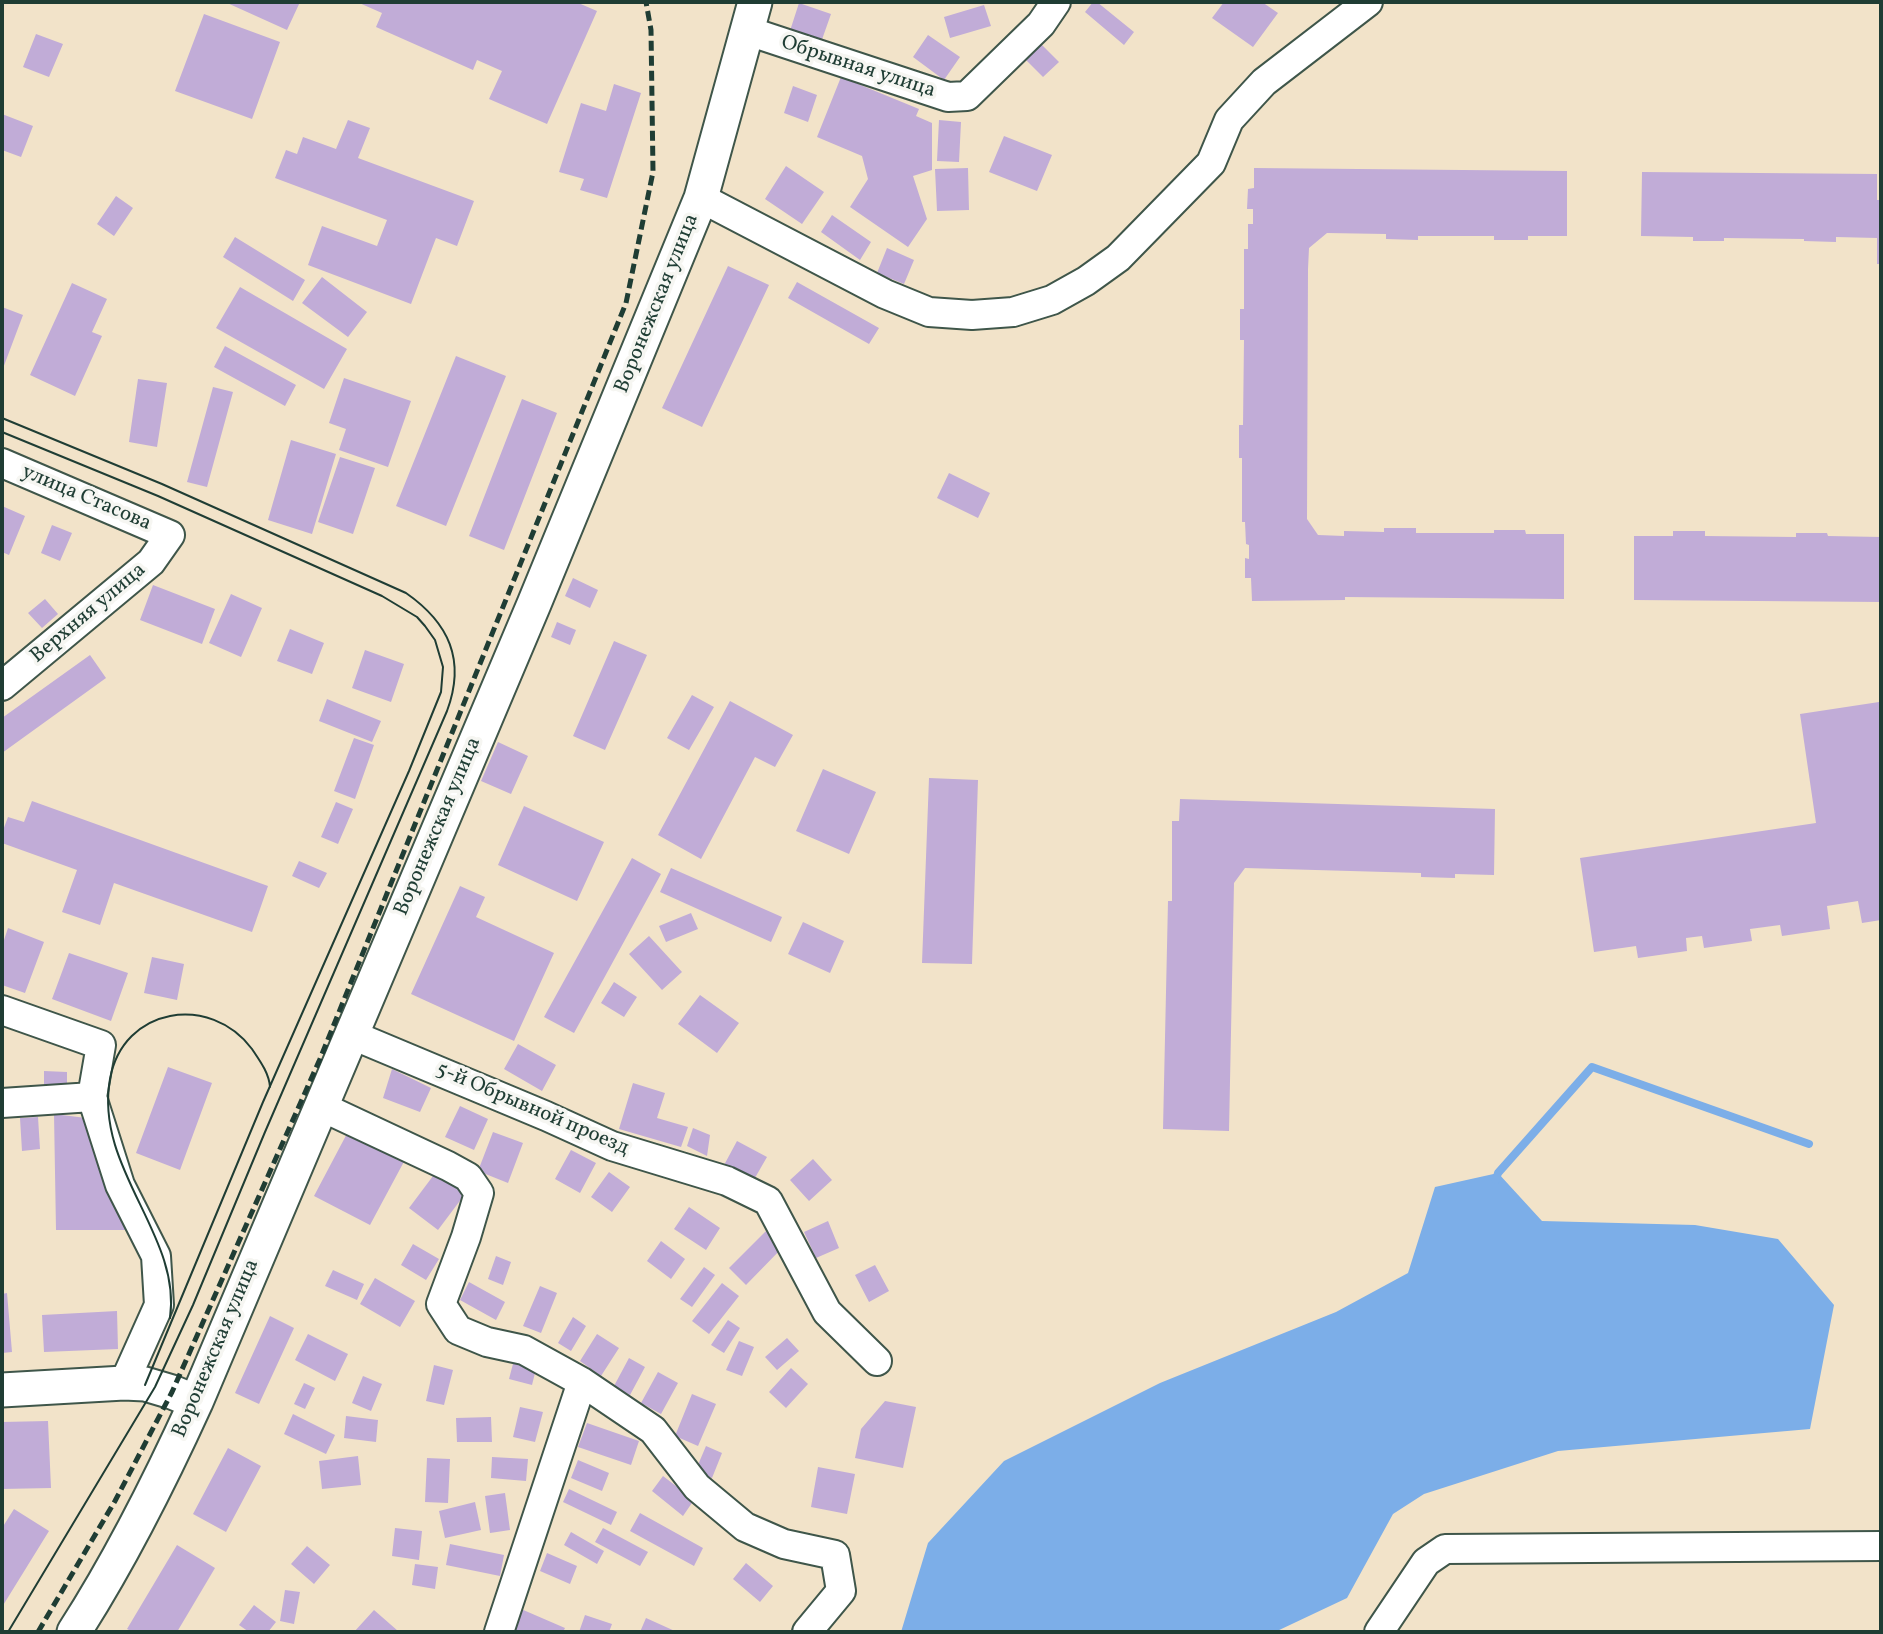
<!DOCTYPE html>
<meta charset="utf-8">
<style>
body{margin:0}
#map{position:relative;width:1883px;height:1634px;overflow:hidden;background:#f2e3c9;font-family:Vollkorn,serif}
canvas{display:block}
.frame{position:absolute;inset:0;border:4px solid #1f3d34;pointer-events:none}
</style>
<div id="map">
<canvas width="1883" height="1634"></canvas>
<div class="frame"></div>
</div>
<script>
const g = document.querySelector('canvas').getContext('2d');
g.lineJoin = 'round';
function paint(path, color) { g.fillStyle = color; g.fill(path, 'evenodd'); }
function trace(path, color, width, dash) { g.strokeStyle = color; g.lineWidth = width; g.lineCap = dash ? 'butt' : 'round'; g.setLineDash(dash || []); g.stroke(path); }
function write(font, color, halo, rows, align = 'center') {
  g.font = font + ' Vollkorn,serif'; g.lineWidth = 7; g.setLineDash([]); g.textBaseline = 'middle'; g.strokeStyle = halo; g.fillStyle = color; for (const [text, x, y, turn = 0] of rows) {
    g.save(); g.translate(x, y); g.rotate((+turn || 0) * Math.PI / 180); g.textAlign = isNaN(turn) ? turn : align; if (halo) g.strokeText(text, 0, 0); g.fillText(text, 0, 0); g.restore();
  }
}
const water = new Path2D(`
 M1498,1173L1542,1221L1695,1225L1778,1239L1834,1305L1810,1429L1558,1451L1424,1494L1393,1514L1347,1598L1275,1632H901L928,1543L1004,1461L1160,1383L1336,1312L1408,1273L1435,1187Z`);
const stream = new Path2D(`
 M1496,1180L1498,1173L1592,1067L1809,1144`);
const building = new Path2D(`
 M225,2H300L287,30Z
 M357,2H576L597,11L547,124L489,99L502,71L477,60L473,70L376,27L382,13Z
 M1093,2H1097L1134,32L1124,45L1085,12Z
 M1224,2H1262L1278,13L1253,47L1212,18Z
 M799,3L831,14L819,48L788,37Z
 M984,5L991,26L950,38L944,17Z
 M204,14L280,42L252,119L175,91Z
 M36,34L63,44L49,77L23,67Z
 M928,35L960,57L944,80L913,57Z
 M1040,43L1059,62L1043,77L1024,58Z
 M841,77L919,109L916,116L932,123V170L913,176L927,219L908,247L850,207L868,179L862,156L817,137Z
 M614,84L641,93L607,198L580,190L584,179L559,172L581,103L606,111Z
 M793,86L817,95L808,122L784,113Z
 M2,114L33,126L21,157L2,150Z
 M348,120L370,128L358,158L474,201L457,246L436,238L411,304L308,265L322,226L377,246L387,220L275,178L286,150L297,154L303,137L336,149Z
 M939,120L961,122L959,162L937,161Z
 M1004,136L1052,155L1037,191L989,172Z
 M786,166L824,192L802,224L765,199Z
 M968,168L969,210L937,211L935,169Z
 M1254,168L1567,171V236H1528V240H1494V236H1418V240L1386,239V234L1327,233L1309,248L1308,269L1307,519L1318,535L1344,536V531L1384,532V528H1416V533H1494V530H1525L1526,534H1564V599L1345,597V600L1252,601L1251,578H1245V558L1249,559V545L1246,544L1245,522H1242V458H1239V425H1243L1244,340H1240V309H1244V249H1248V224H1253V209H1247L1248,189L1254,188Z
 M1642,172L1877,174V200H1881V264H1877V238L1836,237V242L1804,241V239L1724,238V241H1693V237L1641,236Z
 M116,196L133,208L114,236L97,224Z
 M832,215L871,242L860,260L821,232Z
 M235,237L305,280L293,301L223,257Z
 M887,248L914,260L904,284L877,273Z
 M728,266L769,285L702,427L662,408Z
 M322,277L367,312L348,337L302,303Z
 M797,282L879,328L869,344L788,298Z
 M72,283L107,299L92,332L102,336L75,396L30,375Z
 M240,287L347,349L324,389L216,328Z
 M2,307L23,315L2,371Z
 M225,346L296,385L285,406L214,367Z
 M456,356L506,376L446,526L396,506Z
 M344,378L411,401L388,467L339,450L346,429L329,423Z
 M138,379L167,383L157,447L129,442Z
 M213,387L233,392L207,487L187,482Z
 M522,399L557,413L504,550L469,536Z
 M291,440L336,454L312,534L268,520Z
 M340,457L375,468L353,534L318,522Z
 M949,473L990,493L978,518L937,498Z
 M2,506L25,516L9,555L2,552Z
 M52,525L72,533L60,561L41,553Z
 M1673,531H1705V536L1796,537V533H1827L1828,536L1881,537V602L1634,600V536H1673Z
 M573,578L598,590L590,608L565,596Z
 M153,585L215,609L202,644L140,620Z
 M231,594L262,608L241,657L209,643Z
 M45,599L58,614L42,628L28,613Z
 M557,622L576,630L570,645L551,637Z
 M290,629L324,643L312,674L277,661Z
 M614,641L647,655L605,750L573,736Z
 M365,650L404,664L391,702L352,688Z
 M90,655L106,678L2,753V718Z
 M692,695L714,707L689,750L667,738Z
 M327,699L381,721L372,742L319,721Z
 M730,701L793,735L775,767L755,757L701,859L658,835Z
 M1879,702L1881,719V920L1862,923L1858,901L1827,906L1830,929L1782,936L1780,925L1750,929L1752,941L1704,948L1702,936L1686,938L1687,951L1638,958L1636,946L1594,952L1580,858L1816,823L1800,714Z
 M354,738L374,745L355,799L334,791Z
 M498,742L528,756L511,794L481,781Z
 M823,769L876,792L849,854L796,831Z
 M929,778L978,780L972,964L922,963Z
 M1180,799L1495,809L1494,875L1455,874V878L1421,877V873L1245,868L1234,883L1229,1131L1163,1129L1168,901H1172V821H1179Z
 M32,801L268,886L252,932L114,883L100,925L62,912L77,870L2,843V833L8,817L24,822Z
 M336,802L353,809L338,844L321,837Z
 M524,806L604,842L577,901L498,865Z
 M632,858L661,874L574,1033L544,1017Z
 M299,861L327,873L319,888L292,876Z
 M671,868L782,917L771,942L660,892Z
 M460,886L485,897L476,917L554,953L514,1041L411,994Z
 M691,913L698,929L666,942L659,926Z
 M803,922L844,941L830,973L788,954Z
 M8,928L44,942L25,993L2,985V946Z
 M649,936L682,972L662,990L629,954Z
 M69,953L128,973L111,1021L52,999Z
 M152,957L184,964L177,1000L144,993Z
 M614,982L637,997L624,1017L601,1003Z
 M700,995L739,1023L717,1053L678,1024Z
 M518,1044L556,1065L542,1091L504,1069Z
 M168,1067L212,1083L180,1170L136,1153Z
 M392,1069L431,1088L420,1112L383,1098Z
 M44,1071L67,1072V1091L44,1090Z
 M633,1083L665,1093L657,1118L688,1127L681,1147L619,1129Z
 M460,1106L488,1119L474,1150L445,1137Z
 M54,1114L86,1118L130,1230H56Z
 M38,1117L40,1149L22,1151L20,1118Z
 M351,1126L407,1156L370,1225L314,1196Z
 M693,1128L710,1135L707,1156L687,1146Z
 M493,1132L523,1143L508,1183L478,1171Z
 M737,1141L767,1157L752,1183L723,1167Z
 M571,1150L596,1163L580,1193L555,1179Z
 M813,1159L832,1180L809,1201L790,1180Z
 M436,1172L465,1194L438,1230L409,1208Z
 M609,1172L630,1187L612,1212L591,1197Z
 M689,1207L720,1228L706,1250L674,1229Z
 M828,1221L839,1248L816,1258L804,1232Z
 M768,1229L785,1245L746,1285L729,1268Z
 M661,1241L685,1259L671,1279L647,1261Z
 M413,1244L439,1259L426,1280L401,1265Z
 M496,1256L511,1262L503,1285L488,1279Z
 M875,1265L889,1291L869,1302L855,1275Z
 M704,1267L715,1275L692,1307L680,1299Z
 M333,1270L364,1284L357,1300L325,1286Z
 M375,1278L415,1301L400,1327L360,1304Z
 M469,1282L505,1302L496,1320L460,1300Z
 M722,1283L739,1296L709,1334L692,1321Z
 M540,1286L557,1293L541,1333L523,1326Z
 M7,1293L12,1352L2,1353V1294Z
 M117,1311L118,1349L44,1352L42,1315Z
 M270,1316L294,1328L259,1404L235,1393Z
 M573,1317L586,1326L571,1351L558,1343Z
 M728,1320L740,1328L724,1353L711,1345Z
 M308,1334L348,1354L335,1381L295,1360Z
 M597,1334L619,1348L601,1376L580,1361Z
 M787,1338L799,1351L777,1370L765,1357Z
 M739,1341L754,1347L742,1376L726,1370Z
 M629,1358L645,1367L630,1395L614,1386Z
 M514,1360L537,1365L532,1385L509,1379Z
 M434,1365L453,1370L444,1405L426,1401Z
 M791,1368L808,1384L786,1408L769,1392Z
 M658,1372L678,1383L661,1414L641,1403Z
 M363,1376L382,1384L371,1411L352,1403Z
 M304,1383L315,1388L305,1409L294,1404Z
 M692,1394L716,1404L698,1446L675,1436Z
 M885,1401L916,1407L903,1468L855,1458L861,1429Z
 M520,1407L543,1412L535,1442L513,1437Z
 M293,1414L335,1435L326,1454L284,1434Z
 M346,1416L378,1420L376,1442L344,1438Z
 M491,1417L492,1442H457L456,1418Z
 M48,1421L51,1488L2,1489V1422Z
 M587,1423L639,1441L631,1465L578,1447Z
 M706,1446L722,1453L712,1478L695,1472Z
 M228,1448L261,1466L226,1532L193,1514Z
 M358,1456L361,1485L322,1489L319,1461Z
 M492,1457L528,1459L526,1481L491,1478Z
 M427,1458L450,1459L448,1503L425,1502Z
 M578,1460L609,1473L602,1491L571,1478Z
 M818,1467L855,1474L847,1514L811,1507Z
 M663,1476L694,1500L683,1516L652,1491Z
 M569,1489L617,1512L611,1525L563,1502Z
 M505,1493L510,1530L490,1533L485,1496Z
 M475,1502L481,1530L445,1538L439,1511Z
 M14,1509L49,1531L2,1607V1528Z
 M640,1513L703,1548L694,1566L630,1531Z
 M395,1528L422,1531L419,1560L392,1556Z
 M603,1528L648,1552L640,1566L595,1542Z
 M571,1532L604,1551L597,1564L564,1545Z
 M450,1544L504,1555L500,1576L446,1565Z
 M177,1545L215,1568L177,1632H133L127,1629Z
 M307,1546L330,1565L314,1584L291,1564Z
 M547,1553L577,1566L570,1584L540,1571Z
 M746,1563L773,1586L760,1602L733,1579Z
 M415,1564L438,1567L435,1589L412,1585Z
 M285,1590L300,1592L294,1624L280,1621Z
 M254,1605L276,1622L268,1632H249L239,1625Z
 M521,1609L565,1628L563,1632L512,1631Z
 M374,1610L398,1631L397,1632H354Z
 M585,1615L612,1624L609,1632H579Z
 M646,1618L677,1632H640Z`);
const minor = new Path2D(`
 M748,31L948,97L967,96L1041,24L1056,2
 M701,198L885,294L929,312L972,315L1013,312L1052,300L1086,281L1118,258L1211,163L1229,120L1264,82L1368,2
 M2,463L170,535L151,562L2,686
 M2,1010L101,1045L92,1097
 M350,1034L546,1116L612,1146L727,1181L768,1201L827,1312L877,1361
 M2,1103L92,1097L120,1185L156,1256L159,1305L124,1383
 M320,1106L448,1166L468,1177L479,1193L466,1237L441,1304L458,1330L487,1342L524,1350L582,1382L653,1430L697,1487L745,1527L784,1544L835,1555L841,1591L807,1632
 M499,1632L582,1382
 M1379,1632L1426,1562L1445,1549L1881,1546`);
const tertiary = new Path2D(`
 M2,1390L124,1383L145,1384L172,1392L196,1402
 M74,1632C121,1559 160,1481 196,1402L534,604L701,198L755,2`);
const tram = new Path2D(`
 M2,418L162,484L406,593C449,623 466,660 447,711L265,1132L193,1305L155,1387L8,1632
 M2,432L158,496L382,596L417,617L425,626L435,640L443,667L441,692L409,771L263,1102L145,1385
 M170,1318C182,1235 94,1169 110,1079C123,1007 210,993 252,1049C260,1061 269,1073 270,1087`);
const rail = new Path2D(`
 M38,1632L115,1501L172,1392L320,1059L626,303L653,172L651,30L646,2`);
const streetNames = [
 ["Обрывная улица",858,68,18],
 ["Воронежская улица",658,304,-68],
 ["улица Стасова",86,499,23],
 ["Верхняя улица",89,614,-40],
 ["Воронежская улица",439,827,-67],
 ["5-й Обрывной проезд",532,1110,23],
 ["Воронежская улица",217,1349,-67]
];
paint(water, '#7caee8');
trace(stream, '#7caee8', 8);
paint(building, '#c1acd7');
trace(minor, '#3f564a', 32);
trace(tertiary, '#3f564a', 37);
trace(minor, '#fff', 28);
trace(tertiary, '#fff', 33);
trace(tram, '#1f3d34', 2);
trace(rail, '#1f3d34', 5, [10, 5]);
write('21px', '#1f3d34', '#f6f6f2', streetNames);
</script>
